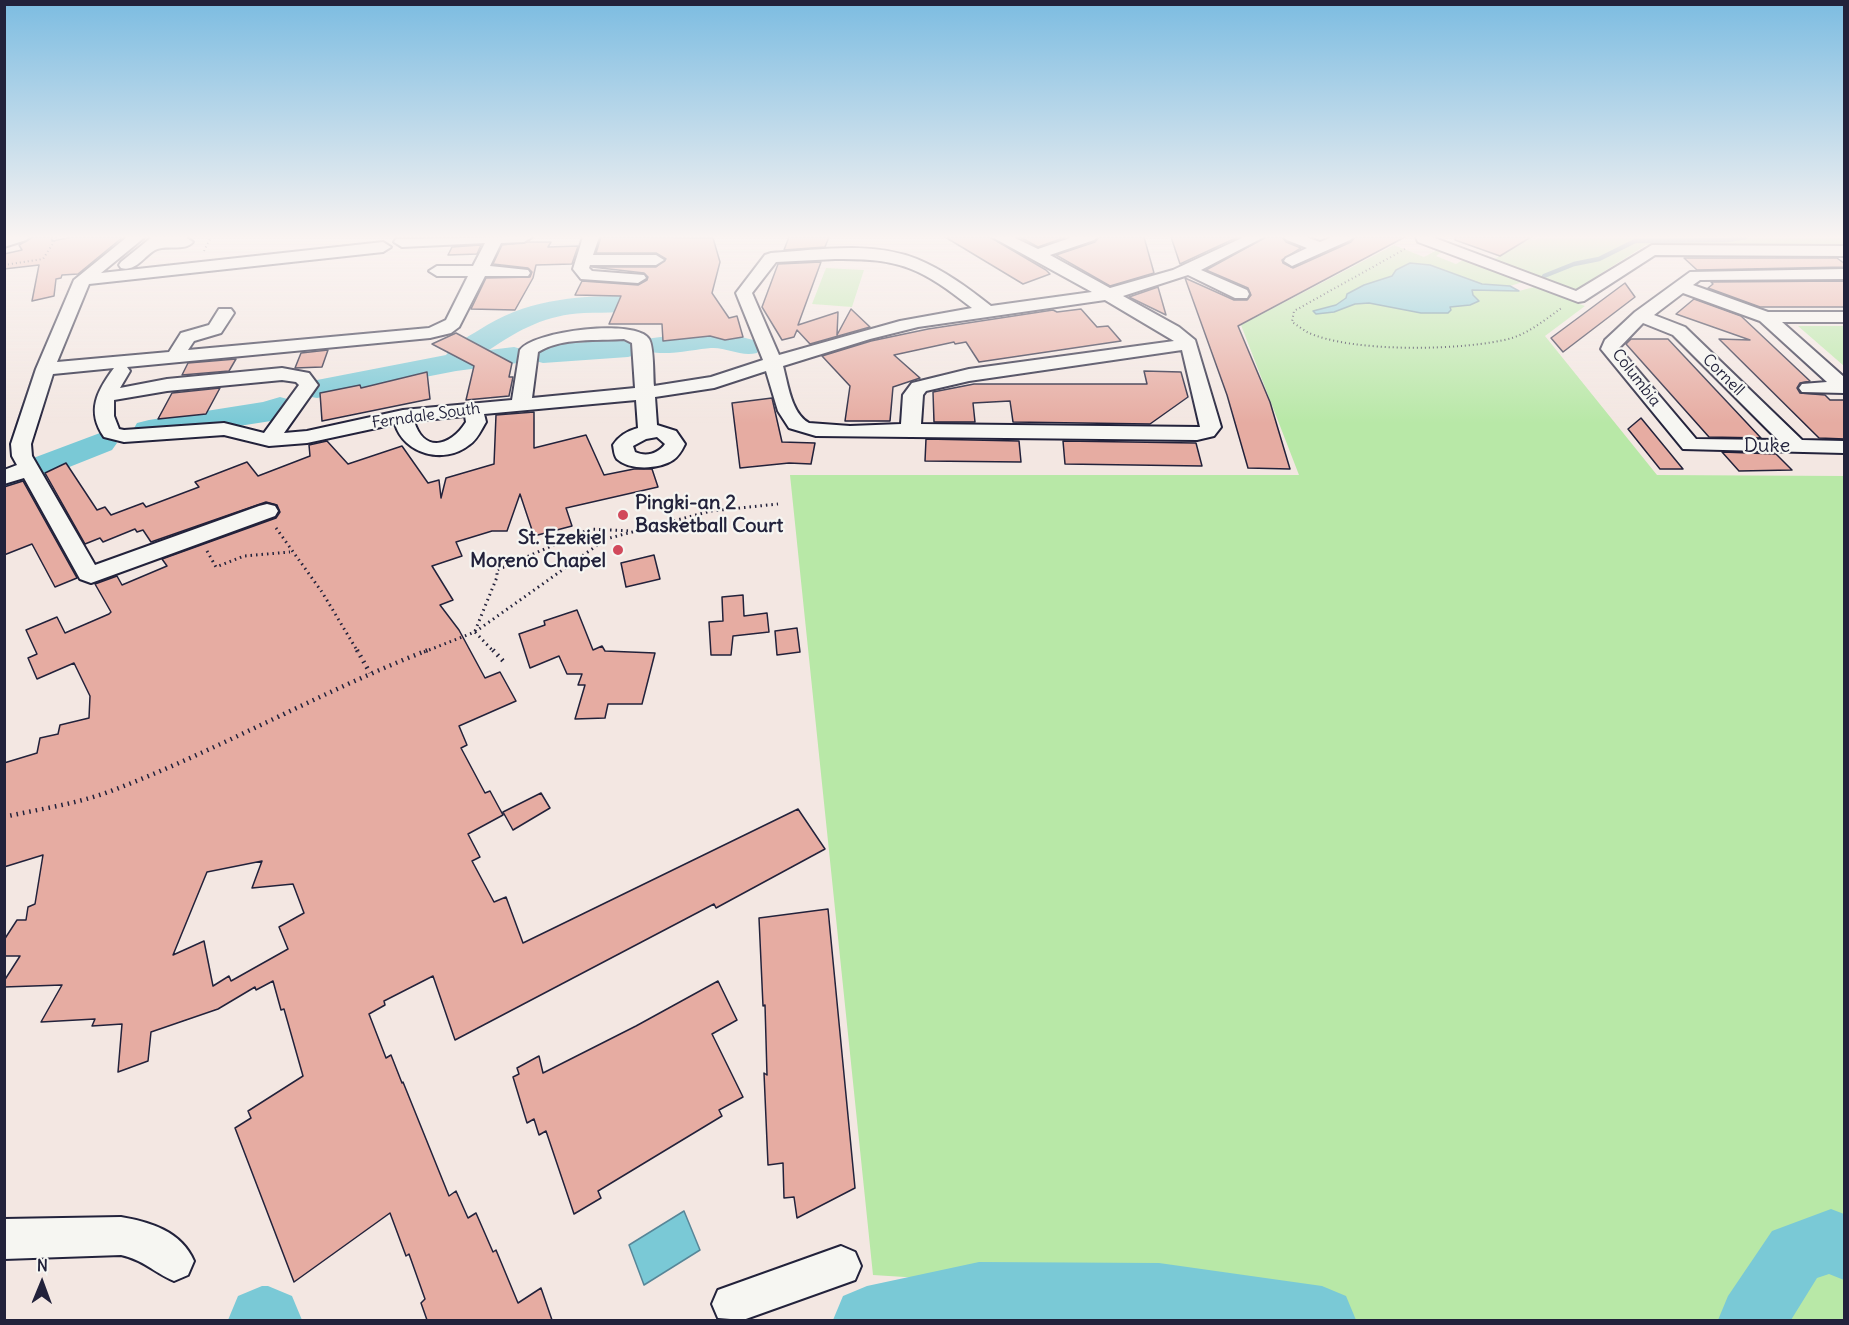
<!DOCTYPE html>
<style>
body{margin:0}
#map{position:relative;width:1849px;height:1325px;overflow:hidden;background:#f3e7e2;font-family:Delius,sans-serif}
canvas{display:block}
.frame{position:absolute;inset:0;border:6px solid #22223b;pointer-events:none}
.north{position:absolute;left:12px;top:1253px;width:60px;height:60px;-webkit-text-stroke:4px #f6f6f2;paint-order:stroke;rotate:1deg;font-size:16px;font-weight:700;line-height:24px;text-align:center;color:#22223b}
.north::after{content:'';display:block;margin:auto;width:21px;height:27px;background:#22223b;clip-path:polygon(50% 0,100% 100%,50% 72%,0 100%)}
</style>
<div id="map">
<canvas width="1849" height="1325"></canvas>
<div class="frame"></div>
<div class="north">N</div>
</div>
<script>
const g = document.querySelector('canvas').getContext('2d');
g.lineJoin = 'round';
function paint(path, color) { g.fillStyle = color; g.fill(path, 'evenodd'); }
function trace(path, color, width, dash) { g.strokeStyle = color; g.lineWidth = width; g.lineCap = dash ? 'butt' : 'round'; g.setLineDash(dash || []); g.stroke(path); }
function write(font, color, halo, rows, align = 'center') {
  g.font = font + ' Delius,sans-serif'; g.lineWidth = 4.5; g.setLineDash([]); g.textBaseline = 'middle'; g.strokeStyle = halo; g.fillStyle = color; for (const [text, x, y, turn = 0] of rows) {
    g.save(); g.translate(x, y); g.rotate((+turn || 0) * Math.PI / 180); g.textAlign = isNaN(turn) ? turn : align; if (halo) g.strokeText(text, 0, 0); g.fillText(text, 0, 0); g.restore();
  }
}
const green = new Path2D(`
 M1540,237H1844V247L1646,245L1575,290L1493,260L1529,238L1535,240Z
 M1394,245L1424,257L1437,250L1442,252L1436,256L1456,264L1463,260L1523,282L1510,286L1519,291L1534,287L1585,306L1545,336L1657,475L1844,476V1320H1072L1047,1286L873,1275L790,475H1299L1241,325Z
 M826,268L864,270L852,307L812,304Z
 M1798,326H1844V366Z`);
const water = new Path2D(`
 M1410,263L1430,265L1482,284L1510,286L1519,291L1472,290L1473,295L1479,301L1470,305L1450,307L1451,310L1448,313H1421L1369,303L1355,304L1334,312L1316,314L1313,311L1336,305L1346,298L1347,294L1364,285L1392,276L1396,270Z
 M684,1211L700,1250L644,1285L629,1245Z`);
const stream = new Path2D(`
 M1544,276L1574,264L1599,259L1635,241L1728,240L1746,237`);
const river = new Path2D(`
 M625,296L635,298L639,304L635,310C618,314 601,312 584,313C546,315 520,329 489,350L514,347L525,350L529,356L525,362L456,371L317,398L306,396L301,389L306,382L317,380L446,355C455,344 467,337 479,330C525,300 572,296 625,296Z
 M715,330L757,341L761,347L757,353C740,357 727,347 711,348C695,349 654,359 643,348L639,354L628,357L543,363L532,360L528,354L532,348L543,345L628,339L639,342L640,345L645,339Z
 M280,397L291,400L296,407L291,414L271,421L149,440L137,437L133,430L137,423L149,420L263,402Z
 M100,433L112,436L117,443L112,450L4,493V469Z
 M1831,1209L1844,1214V1280L1829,1274L1817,1278L1791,1320H1718L1728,1296L1772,1231Z
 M979,1262L1159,1263L1322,1286L1346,1296L1356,1320H833L843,1296L867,1286Z
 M262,1286H268L292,1296L302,1320H228L238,1296Z`);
const building = new Path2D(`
 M33,237H52V241L73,237H123L78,274L62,275L61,278L56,279L54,296L32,301L39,265L4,269V254L22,250L19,245Z
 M601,237L713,238L720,262L712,293L729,318L737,316L743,337L725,340L710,336L663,341L662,324H609L621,296L575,295L582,281L638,285L647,280L648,277L644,273L592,267H656L666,259L656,253H596Z
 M789,237H829L825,247L784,250Z
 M945,237H990L1046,270L1050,274L1023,284Z
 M1020,237H1066L1038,247Z
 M1099,237H1144L1154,273L1110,286L1056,255L1095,242Z
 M1171,237H1238L1180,264Z
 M1266,237H1282L1286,242L1301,248L1282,260L1283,263L1293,268L1351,242L1355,237H1405L1238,326L1270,402L1290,469L1248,468L1227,395L1185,278L1234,300H1247L1251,295L1248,288L1206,270Z
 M1455,237H1531L1500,256L1455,240Z
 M528,242H551L548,247L578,246L572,264L536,265L533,278L515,310L471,309L486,278L530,277L532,272L528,268L493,264L502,245Z
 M481,245L477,254L448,255L452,247Z
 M1684,258H1837L1845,264V267L1697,270Z
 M821,262L798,325L838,312L837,335L851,309L870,327L810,344L797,330L794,337L782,340L762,307L778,264Z
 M1845,281V307H1760L1708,288L1713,284L1711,282Z
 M1625,283L1635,297L1563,352L1551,338Z
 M1158,287L1166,315L1129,297Z
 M1694,299L1741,316L1810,381L1800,383L1797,388L1800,393L1825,395L1830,400H1845V439L1819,438L1719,339L1750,340L1676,314Z
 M1081,309L1097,327L1108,326L1121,341L979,362L966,342L955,344L954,342L894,355L920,378L893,387L890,421H845L850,386L822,356L871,341L928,329L1053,310L1057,312Z
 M456,333L512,363L509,377H513L509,396L466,400L474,366L432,344Z
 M1631,339H1668L1761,438L1709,437L1626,344Z
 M328,350L322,367L295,368L301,353Z
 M236,359L229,371L182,375L188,363Z
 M1144,371L1181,372L1188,397L1150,424L1013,422L1010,401L973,403L975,422H934L933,392L974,384H1147Z
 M427,372L430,399L322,421L320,393L360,385L361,388Z
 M220,388L206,414L158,419L172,393Z
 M772,398L782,442L815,443L811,464L789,463L740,468L732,403Z
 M534,412V448L586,435L604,475L634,469H652L658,487L566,508L572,526L534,536L520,494L507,531H492L456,542L462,556L432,566L453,600L440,605L459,630L485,678L500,672L516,701L459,726L467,745L461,748L485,793L490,791L503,815L468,834L480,857L472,861L494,902L506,897L523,943L798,809L825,849L716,908L714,904L455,1040L433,976L384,1001L385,1005L369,1014L386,1058L391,1055L402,1083L403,1082L449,1196L456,1191L468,1218L476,1213L493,1252L496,1250L518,1303L541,1288L552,1320H427L421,1303L425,1299L409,1254L406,1256L390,1213L294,1282L235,1128L251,1118L248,1111L303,1076L284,1009L281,1010L273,981L256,990L255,987L218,1009L151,1032L148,1061L118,1072L122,1024L92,1026L95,1019L41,1022L62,985L4,987V981L20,956H4V940L17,920H26L28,907L35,904L43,855L4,867V763L37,753L40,738L58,734L60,725L89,718L90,696L74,663L37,679L28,658L37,654L26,630L57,617L65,633L109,614L111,612L95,584L117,576L122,585L167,566L162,559L276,518L280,512L277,505L266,502L151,542L143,530L137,532L135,529L103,542L100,538L85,544L45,473L66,463L97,510L105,507L111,515L143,503L146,507L199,487L195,482L247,462L258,476L310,456L309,445L327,441L348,464L402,446L428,483L439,480L441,498L446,478L494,464L496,415ZM262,861L252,888L293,884L304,913L279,927L288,949L231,981L229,976L213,986L204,941L173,955L207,872Z
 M1641,418L1683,469H1660L1628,429Z
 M926,439L1019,441L1021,462L925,461Z
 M1063,441L1196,443L1202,466L1065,464Z
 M1722,452L1776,454L1792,470L1739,471Z
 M23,481L77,578L55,587L32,544L4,555V487Z
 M654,555L660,579L626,587L621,563Z
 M743,595L744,616L767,613L769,632L733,636L731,655H711L709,622L723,621L722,597Z
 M577,610L593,650L602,646L605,651L655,653L642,704H608L605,718L575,719L585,685H578L582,674H567L559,656L530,668L519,634L545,625L544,621Z
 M797,628L800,652L777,655L775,631Z
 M541,793L550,808L513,830L503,812Z
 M828,909L855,1188L797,1218L794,1197L784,1198L783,1163L768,1165L764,1073L767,1075L765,1005L763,1006L759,918Z
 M718,981L737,1020L712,1034L743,1097L719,1110L722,1116L598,1191L601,1198L574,1214L546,1131L539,1135L534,1119L527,1123L513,1077L519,1074L517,1068L539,1056L543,1073L636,1026Z`);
const pathFar2 = new Path2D(`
 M1405,249L1294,311L1292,322C1297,325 1302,329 1307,332C1350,353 1466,351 1512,338C1531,332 1547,318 1563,307
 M204,251L211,237
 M4,265L43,259L57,237`);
const pathFar1 = new Path2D(`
 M276,528L322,592L358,652
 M207,551L216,567L244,556L290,552
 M475,631L497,577V570L590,529L632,531
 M475,632L606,539L711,511L778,504
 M424,652L475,632L494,652`);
const path = new Path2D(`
 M357,650L370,673
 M493,650L505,663
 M4,817C39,809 77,804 111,791C219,750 320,692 428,650`);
const minor = new Path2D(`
 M4,237H29L26,240L4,247Z
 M127,237H145L101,273L383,242L391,247L383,252L89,284L57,362L169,352L181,333L209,325L219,309H231L234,313L221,333L194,341L188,350L429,328L446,320L468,276H437L429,271L437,266H473L485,243L402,247L394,242L396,239L532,237L524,242L501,243L490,266L528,270L530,273L528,276H485L459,327L451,333L430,338L127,367L130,371L120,388L167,379L282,368L309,373L318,385L284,433L307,431L403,410L512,400L520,350C533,331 636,318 649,339C654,347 653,375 654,386L711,377L763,360L736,293L765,255L771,253C818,250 872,241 917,259C944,270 968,288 991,306L1092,292L992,237H1013L1038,249L1073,237H1097L1094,240L1050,255L1110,288L1173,270L1244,237H1264L1201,270L1247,290L1249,294L1247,298H1235L1188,275L1123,296L1179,327L1195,340L1221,427L1214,436L1197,440L816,436L789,428L778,411L766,371L714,388L655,397L657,425L676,431L685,444C682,450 679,456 673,460C660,469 630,471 617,459C614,455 614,450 613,445C619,436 627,431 638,428L636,400L484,414L486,422C481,430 477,440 469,445C444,465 404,454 395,424L307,443L269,446L224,435L124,442L104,437C86,411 97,391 114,368L53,374L31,444L32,456L95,565L259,506L267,504L275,506L278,511L275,516L91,583L80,579L24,478L4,484V470L17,465L12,456L11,444L36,369L74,280ZM835,259C901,258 921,268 972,308L900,321L779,355L752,293L776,262ZM1105,300L1174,341L969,369L912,383L903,395L901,424L850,426L809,423C791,413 788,384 783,366L870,339L918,327ZM624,339L632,343L635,388L532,398L538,352C562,337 597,341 624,339ZM1182,350L1200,427L921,424L923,395L926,391L969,381ZM282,380L296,382L299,385L264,433L224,423L124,430L119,429L114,416V400L167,391ZM465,416L466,422C451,446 424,454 414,421ZM657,437L665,444C658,454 646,457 635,452L633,446L646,439Z
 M152,237H185L193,242C184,252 166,244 155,250C143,257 136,272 121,268L119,265L121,262Z
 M583,237H599L593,255H656L664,260L656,265H590L589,268L592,271L644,275L646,278L638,283L581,279L573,269Z
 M1284,237H1306L1320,242L1332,237H1353L1350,240L1292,266L1284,261L1286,258L1307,248L1287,240Z
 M1416,237H1432L1576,291L1652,245L1844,246V256L1655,255L1584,301L1578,302L1418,242Z
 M1844,269V279L1700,280L1693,285L1768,312H1844V322H1782L1844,377V393L1802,392L1799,388L1802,384L1827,382L1760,321L1683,293L1654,315L1685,327L1802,440L1844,441V453L1683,449L1601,349L1605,340L1635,312L1690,272ZM1643,323L1673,335L1778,440L1696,439L1619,348Z
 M121,1217C150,1222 181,1231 194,1261L188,1275L174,1281C153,1272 144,1260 121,1255L4,1259V1219Z
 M841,1246L855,1252L861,1266L855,1280L743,1320L718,1318L712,1304L718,1290Z`);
const markers = [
 [623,515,6,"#d1495b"],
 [618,550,6,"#d1495b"]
];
const farStreetnames = [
 ["Cornell",1723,375,45],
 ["Columbia",1636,378,52],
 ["Ferndale South",426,416,-8]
];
const streetNames = [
 ["Duke",1767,446]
];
const poiNames = [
 ["Pingki-an 2",635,503],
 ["Basketball Court",635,526],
 ["St. Ezekiel",606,538,"right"],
 ["Moreno Chapel",606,561,"right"]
];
paint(green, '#b8e8a7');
paint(water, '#7ac9d6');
trace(water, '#578698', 1.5);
trace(stream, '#578698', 4.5);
paint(river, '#7ac9d6');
paint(building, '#e6aca2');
trace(building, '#22223b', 1.5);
trace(minor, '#22223b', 4);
trace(pathFar2, '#22223b', 2, [1, 3]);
trace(pathFar1, '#22223b', 3, [1.5, 4]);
trace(path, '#22223b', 4.5, [1.5, 5]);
paint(minor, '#f6f6f2');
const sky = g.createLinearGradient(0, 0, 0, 423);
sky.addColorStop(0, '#7cbce1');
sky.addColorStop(0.56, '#faf4f2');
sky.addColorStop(1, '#faf4f200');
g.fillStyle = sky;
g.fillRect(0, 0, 1849, 423);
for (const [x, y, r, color] of markers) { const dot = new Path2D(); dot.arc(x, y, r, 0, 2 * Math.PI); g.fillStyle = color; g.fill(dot); trace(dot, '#f6f6f2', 2); }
write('16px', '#22223b', '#f6f6f2', farStreetnames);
write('20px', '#22223b', '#f6f6f2', streetNames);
write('bold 20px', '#22223b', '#f6f6f2', poiNames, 'left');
</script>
